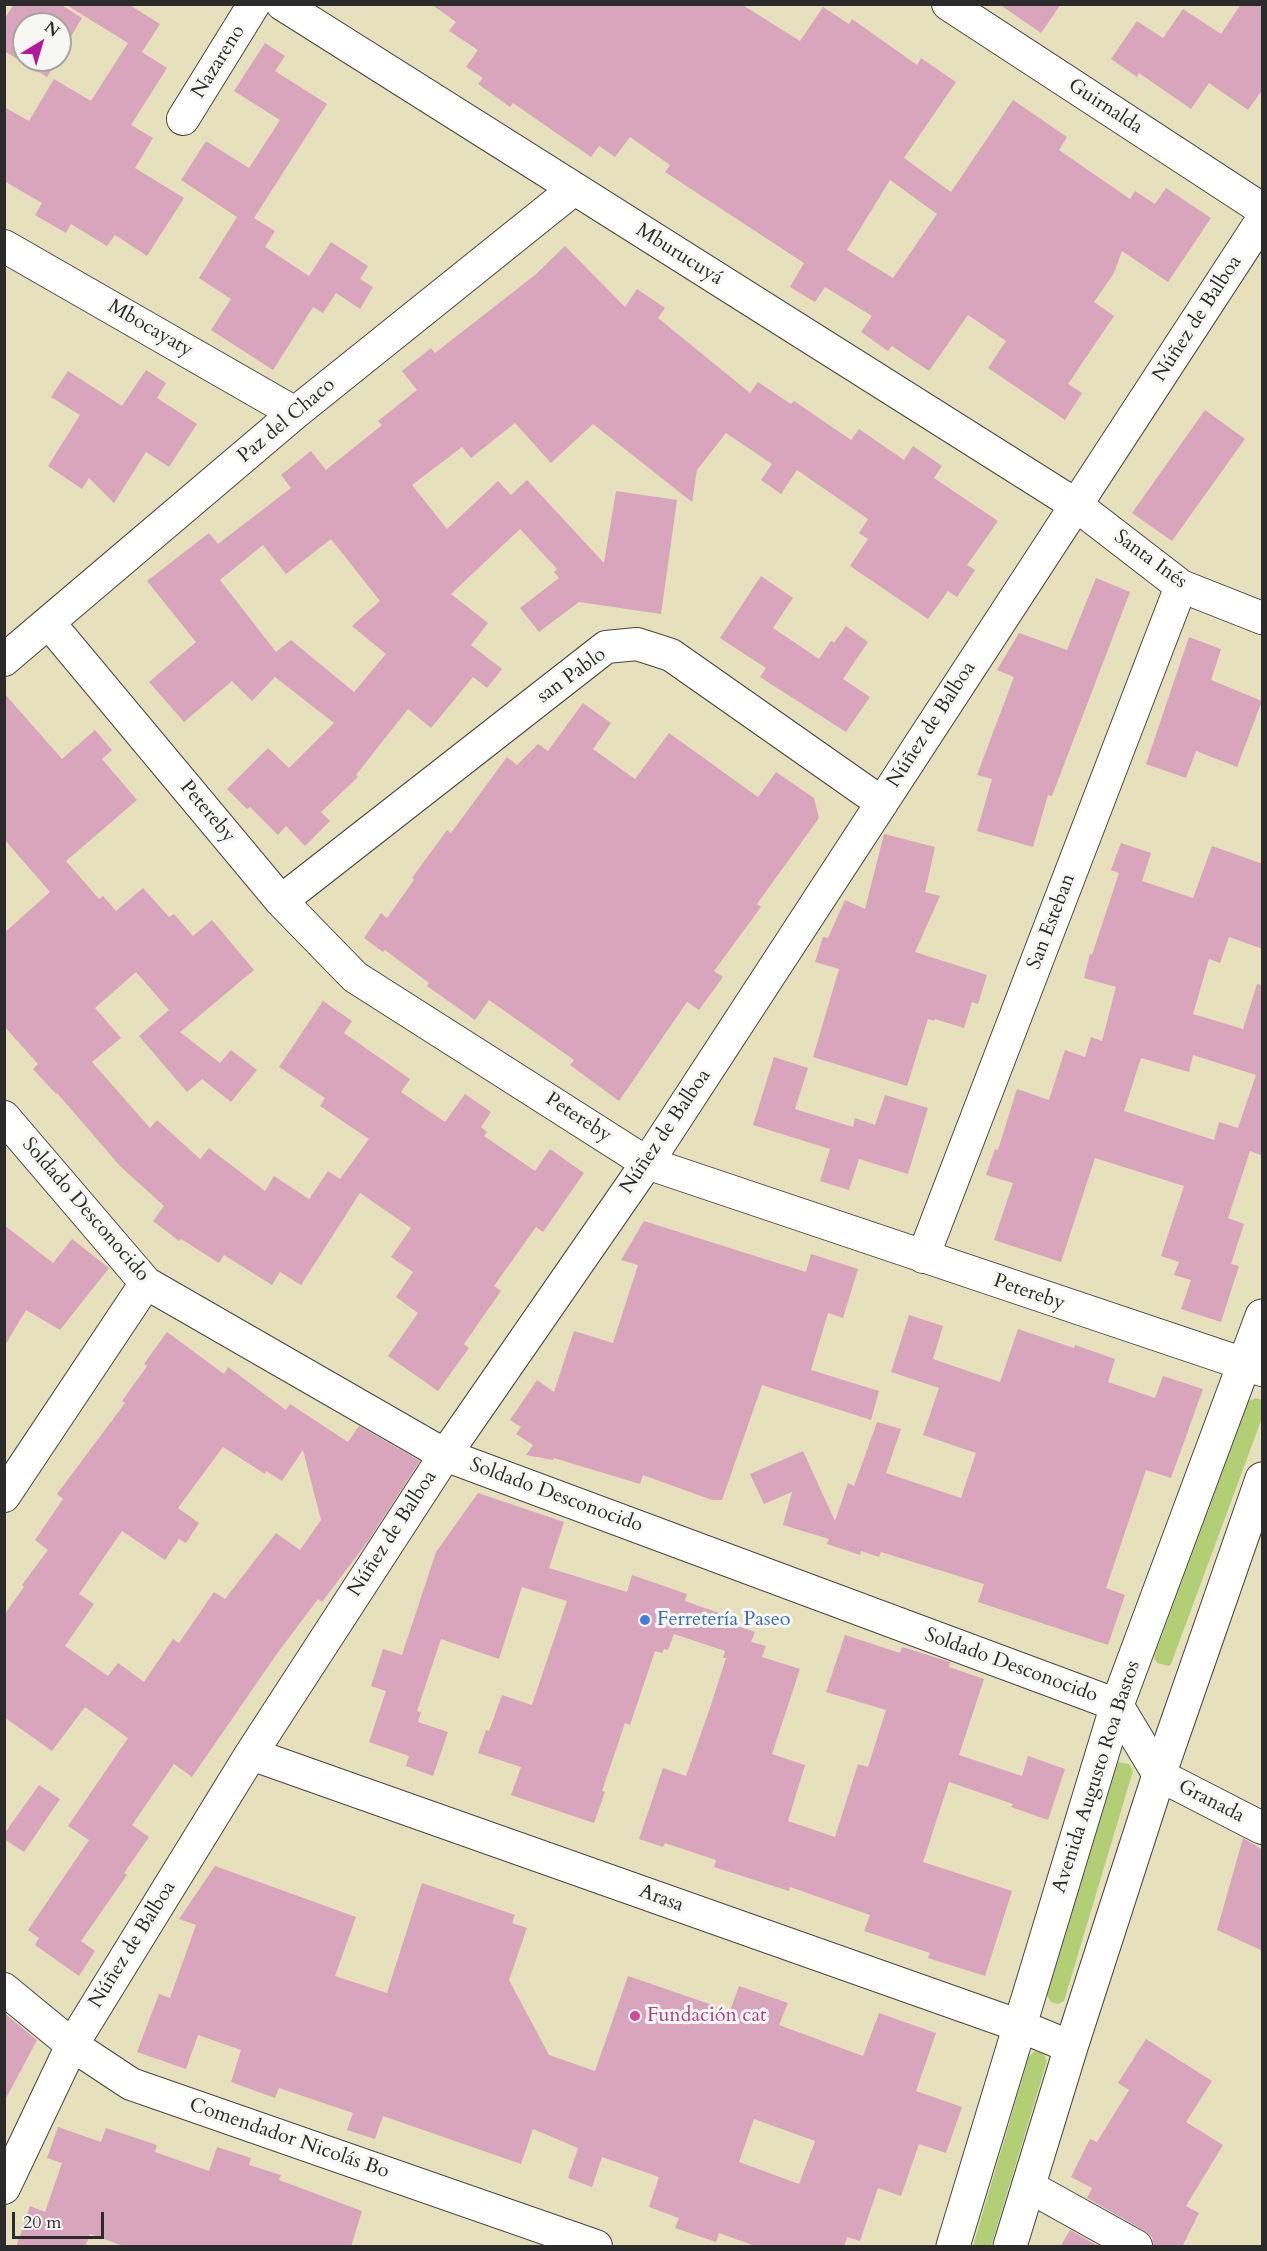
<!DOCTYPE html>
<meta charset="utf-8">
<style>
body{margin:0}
#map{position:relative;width:1267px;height:2251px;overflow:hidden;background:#e7e0bc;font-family:Cardo,serif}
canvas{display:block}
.frame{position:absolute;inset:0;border:6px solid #2b2b2b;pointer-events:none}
.north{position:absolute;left:12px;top:12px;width:60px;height:60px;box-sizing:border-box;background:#f6f6f2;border:2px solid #a5a5a2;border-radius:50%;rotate:38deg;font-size:16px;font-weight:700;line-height:24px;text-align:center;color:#2b2b2b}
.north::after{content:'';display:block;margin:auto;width:21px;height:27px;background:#b5179e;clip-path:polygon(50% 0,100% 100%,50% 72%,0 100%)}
.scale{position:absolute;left:12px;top:2212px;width:92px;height:27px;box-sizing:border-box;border:3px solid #2b2b2b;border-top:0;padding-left:8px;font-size:18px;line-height:21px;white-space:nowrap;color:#2b2b2b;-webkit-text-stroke:4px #f6f6f2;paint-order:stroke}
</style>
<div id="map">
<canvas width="1267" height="2251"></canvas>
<div class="frame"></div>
<div class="north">N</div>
<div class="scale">20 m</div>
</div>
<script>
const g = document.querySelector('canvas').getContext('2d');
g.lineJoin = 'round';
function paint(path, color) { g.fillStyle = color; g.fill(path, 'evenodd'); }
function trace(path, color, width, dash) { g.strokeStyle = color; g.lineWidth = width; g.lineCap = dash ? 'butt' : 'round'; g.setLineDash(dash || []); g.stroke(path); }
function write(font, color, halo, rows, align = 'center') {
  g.font = font + ' Cardo,serif'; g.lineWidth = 6; g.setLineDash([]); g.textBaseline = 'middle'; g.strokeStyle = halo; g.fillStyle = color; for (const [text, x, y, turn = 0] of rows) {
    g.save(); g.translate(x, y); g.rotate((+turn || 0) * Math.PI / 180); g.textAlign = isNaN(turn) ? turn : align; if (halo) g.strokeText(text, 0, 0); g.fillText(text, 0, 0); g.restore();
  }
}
const green = new Path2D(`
 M1256,1398L1262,1400V1418L1171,1664L1169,1666L1157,1663L1154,1657L1249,1401Z
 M1118,1762L1129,1764L1133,1771L1064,2001L1058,2004L1051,2002L1047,1995Z
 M1035,2051L1043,2053L1047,2061L991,2246H973L1029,2056Z`);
const building = new Path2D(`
 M14,4H60L82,18L60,55V24H24V60H57L47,77L4,51V20Z
 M65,4H128L160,24L142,52L129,44L167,68L131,125L153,138L135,168L184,198L147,256L115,235L107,246L71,224L66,233L35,215L42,203L4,181V107L29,121L54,79L91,101L128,43Z
 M431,4H741L800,41L823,7L849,24L852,19L917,65L921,58L956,82L904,158L951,192L1013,100L1067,137L1059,150L1130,199L1135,191L1155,204L1166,188L1211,218L1168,282L1122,251L1114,273L1094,302L1114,316L1068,384L1082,393L1065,420L988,368L1006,341L968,315L929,371L892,346L888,351L861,332L872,316L825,287L815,302L790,287L804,263L665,172L670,165L630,137L615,157L599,146L591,157L513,103L510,107L478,84L483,78L466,67L478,50L449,31L456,22ZM890,180L937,214L893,278L847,250Z
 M999,4H1061L1041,33Z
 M1241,4H1263V89L1248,110L1209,83L1191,109L1139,73L1137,77L1111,59L1137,21L1163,38L1183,9L1221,34Z
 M265,43L285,56L275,71L327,104L254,218L275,231L265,247L309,276L331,242L368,266L360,279L373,287L360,309L336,293L323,313L313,307L273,370L211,330L231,299L199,278L237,217L181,180L206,141L249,168L280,120L234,91Z
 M565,246L625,307L637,289L665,308L658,318L750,393L758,382L791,404L794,401L851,440L859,429L904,460L913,446L942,466L934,478L998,521L967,565L975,570L957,597L948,591L928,619L850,566L868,539L859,533L868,519L797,470L781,494L761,480L772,464L726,433L697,470L692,502L593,424L551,463L515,423L471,458L462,447L412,485L447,529L498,481L511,495L527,480L604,563L616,491L677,500L661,614L579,602L539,632L520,608L559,578L554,572L557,569L520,529L451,594L488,623L471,645L502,669L487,688L473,677L431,728L408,709L356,775L358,777L321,812L330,821L305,846L286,826L278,835L250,807L247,809L227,789L268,748L289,768L334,723L275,677L252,701L232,681L184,722L149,682L196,642L147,581L209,533L218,544L291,488L281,475L311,451L326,470L382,425L378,421L417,390L402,371L431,348L435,353L535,275ZM331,539L380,601L352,626L386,654L354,692L291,640L276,652L220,580L263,545L286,574Z
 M146,370L166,383L157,398L197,424L169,467L146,452L114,503L89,478L82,489L48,466L80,415L51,397L68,371L122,406Z
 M1205,410L1245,439L1172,541L1132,513Z
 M761,576L793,598L773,628L819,659L831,641L834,643L846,626L868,642L843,679L870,697L846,732L760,677L766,668L720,638Z
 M1096,578L1130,592L1052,796L1048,795L1033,847L977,831L992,779L977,775L1014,677L997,670L1019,633L1067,650Z
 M1189,637L1221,649L1211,680L1262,701L1237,767L1196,751L1186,778L1146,764Z
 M4,693L62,759L95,730L112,750L102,759L137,800L66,861L99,899L103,896L116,911L143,888L169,917L174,914L193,936L212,920L254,970L180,1032L220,1063L231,1050L257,1070L231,1102L202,1079L187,1092L139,1036L169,1010L136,972L95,1008L121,1038L92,1062L150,1128L157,1120L200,1159L209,1148L265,1191L274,1176L309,1199L328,1171L340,1179L369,1139L320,1106L325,1098L279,1067L323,1001L352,1021L344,1033L410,1079L401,1092L445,1122L465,1094L491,1112L481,1127L487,1132L484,1136L535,1171L550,1149L584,1173L543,1232L536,1227L494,1286L501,1291L464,1344L469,1348L438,1391L388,1356L418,1313L396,1297L413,1272L391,1257L411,1228L360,1193L301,1285L280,1272L272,1285L224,1255L219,1263L181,1239L179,1241L153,1221L164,1206L120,1166L57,1093L56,1094L33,1069L38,1064L4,1026V933L50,892L4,839Z
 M583,703L611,723L593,749L635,779L669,733L758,797L776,772L814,798L819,818L757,904L761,907L714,971L723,977L699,1010L687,1002L619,1101L570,1065L574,1060L489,1000L475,1020L427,986L429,983L385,950L383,952L364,938L381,913L387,918L414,880L412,878L447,830L451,833L507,757L517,765L538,744L548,751Z
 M884,834L935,847L925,892L940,896L915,952L987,975L978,1004L972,1002L964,1028L935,1019L934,1021L928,1019L907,1086L813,1057L839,969L815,962L823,937L828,938L845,900L865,909Z
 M1121,843L1151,853L1142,881L1193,898L1212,846L1263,864V949L1229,937L1220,963L1209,959L1193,1014L1243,1029L1257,984L1263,985V1156L1250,1151L1228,1218L1244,1224L1231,1264L1239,1266L1221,1322L1181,1309L1191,1280L1174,1275L1179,1262L1161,1256L1184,1186L1095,1158L1061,1262L994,1240L1013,1183L986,1175L995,1149L998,1150L1017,1089L1049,1100L1065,1050L1085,1057L1091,1037L1102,1041L1116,987L1084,978L1090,954L1092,955L1119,873L1111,870ZM1193,1055L1256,1075L1238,1128L1219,1122L1214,1140L1124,1111L1141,1058L1189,1072Z
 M774,1057L808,1068L795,1109L853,1127L855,1118L875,1125L885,1095L928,1108L908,1174L859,1159L849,1190L820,1181L830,1149L753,1125Z
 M644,1221L806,1272L811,1254L858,1269L843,1318L828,1313L811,1370L879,1391L871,1420L762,1385L722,1500H712L643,1475L640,1484L554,1458L553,1460L526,1455L533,1445L516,1434L521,1427L510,1420L537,1380L554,1392L574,1331L613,1343L638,1265L621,1260Z
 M4,1225L53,1263L72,1239L109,1268L60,1330L26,1310L4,1347Z
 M909,1315L943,1326L933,1359L1000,1382L1018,1329L1074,1348L1075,1345L1115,1359L1108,1382L1155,1398L1163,1376L1203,1389L1171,1478L1146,1470L1106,1588L1125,1595L1108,1645L978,1602L984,1584L881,1552L879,1557L861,1551L860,1555L827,1544L829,1539L783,1525L792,1492L764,1504L750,1474L803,1451L835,1521L848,1483L854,1486L877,1422L901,1429L886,1473L961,1498L976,1453L923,1435L939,1388L891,1372Z
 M167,1332L224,1374L228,1367L286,1410L290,1404L348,1442L359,1426L420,1461L368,1541L322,1602L318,1599L276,1655L192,1777L174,1764L132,1825L149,1837L124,1873L127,1875L81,1941L95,1951L79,1976L35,1945L39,1938L28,1930L89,1840L68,1826L128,1738L85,1707L52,1751L4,1717V1615L24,1587L22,1585L48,1550L35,1540L63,1499L57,1494L125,1403L122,1401L147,1366L144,1364ZM223,1447L265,1474L266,1471L282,1481L303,1450L321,1520L300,1550L276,1533L225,1599L214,1592L179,1643L173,1639L144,1682L118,1663L108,1676L65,1646L94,1604L79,1594L122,1531L165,1560L179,1539L186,1543L199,1523L178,1508Z
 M478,1493L564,1522L549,1568L627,1592L632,1575L687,1594L685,1601L719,1613L717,1619L755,1632L751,1642L766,1646L762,1657L800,1669L772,1754L805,1765L788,1821L835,1837L858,1764L868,1767L886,1710L826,1692L845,1635L900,1653L902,1647L950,1662L949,1667L984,1679L959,1755L1022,1776L1028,1756L1065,1769L1048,1820L1011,1807L1013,1804L949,1782L923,1862L1012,1891L985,1976L928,1958L930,1953L864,1931L870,1915L790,1887L789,1891L714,1867L716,1860L665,1843L663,1847L639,1839L663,1768L686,1776L711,1705L726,1658H723L725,1651L674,1634L668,1650L664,1649L662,1653L655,1651L630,1725L625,1723L602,1791L605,1792L594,1823L511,1795L521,1767L478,1753L486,1730L489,1731L502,1695L532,1705L567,1601L522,1587L499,1659L441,1639L417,1711L421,1712L418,1722L448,1732L433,1776L406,1766L409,1756L369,1742L386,1691L371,1686L383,1649L402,1655L436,1552Z
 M39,1785L60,1799L24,1852L4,1839V1834Z
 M1243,1838L1263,1850V1951L1217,1930Z
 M215,1866L356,1917L335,1976L387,1993L422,1883L515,1915L512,1923L527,1928L509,1980L549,2055L595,2071L628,1976L730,2011L739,1986L788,2003L779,2025L863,2056L879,2013L936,2033L916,2091L962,2107L946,2153L919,2144L901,2196L878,2188L860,2241L847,2237L844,2247H758L719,2233L716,2242L675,2228L679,2218L649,2207L659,2177L602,2157L592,2187L568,2178L578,2148L533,2129L521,2164L383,2116L375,2139L347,2130L353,2113L279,2088L275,2098L231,2082L241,2050L198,2035L186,2069L137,2052L159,1994L170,1998L196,1925L179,1919ZM754,2119L815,2141L799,2184L739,2162Z
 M4,2013L37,2040L4,2102Z
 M1146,2039L1212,2081L1186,2122L1223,2145L1186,2206L1199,2213L1182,2247H1154L1152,2237L1145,2231L1087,2198L1092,2188L1071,2177L1090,2139L1097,2142L1129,2090L1118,2083Z
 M58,2127L101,2142L106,2128L157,2145L155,2152L209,2171L217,2147L251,2158L249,2165L281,2175L279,2180L362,2211L351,2247H126L90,2234L85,2247H16L30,2206L45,2212L62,2163L47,2158Z
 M1070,2230L1100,2247H1060Z`);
const minor = new Path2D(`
 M282,4L1076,505L1181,586L1262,618
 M948,4L1262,209
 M183,119L254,4
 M4,246L295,413
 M49,623L281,901L355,977L647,1163L1262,1370
 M4,660L295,413L574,189
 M281,901L606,647L637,644L671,655L882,803
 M4,1117L146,1283L445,1455L1117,1705L1159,1775L1262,1828
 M923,1257L1181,586
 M4,1496L146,1283
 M251,1754L1020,2026L1071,2047
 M4,1989L72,2045L131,2084L596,2246
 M1028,2186L1136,2246
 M4,2188L72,2045L251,1754L445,1455L647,1163L1262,220`);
const major = new Path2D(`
 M953,2246L1117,1705L1262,1316
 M1010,2246L1071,2047L1159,1775L1262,1479`);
const markers = [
 [645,1620,6,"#3f7fe0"],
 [635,2016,6,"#d1479c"]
];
const streetNames = [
 ["Nazareno",219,62,-58],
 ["Guirnalda",1105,107,33],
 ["Mburucuyá",679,255,32],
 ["Núñez de Balboa",1198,319,-57],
 ["Mbocayaty",150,329,30],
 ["Paz del Chaco",287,421,-40],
 ["Santa Inés",1150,560,36],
 ["san Pablo",572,676,-36],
 ["Núñez de Balboa",932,725,-57],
 ["Petereby",207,812,50],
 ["San Esteban",1052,922,-69],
 ["Petereby",578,1118,33],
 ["Núñez de Balboa",666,1132,-56],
 ["Soldado Desconocido",85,1210,49],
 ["Petereby",1029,1293,19],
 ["Soldado Desconocido",556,1496,20],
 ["Núñez de Balboa",393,1534,-57],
 ["Soldado Desconocido",1011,1666,20],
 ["Avenida Augusto Roa Bastos",1097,1777,-72],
 ["Granada",1211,1802,27],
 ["Arasa",661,1899,20],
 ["Núñez de Balboa",133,1945,-58],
 ["Comendador Nicolás Bo",289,2139,19]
];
const shopNames = [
 ["Ferretería Paseo",657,1620]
];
const hotelNames = [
 ["Fundación cat",647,2016]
];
paint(green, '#b2cf75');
paint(building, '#d9a5bc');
trace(minor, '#474641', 34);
trace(major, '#474641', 35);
trace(minor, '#fff', 32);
trace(major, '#fff', 33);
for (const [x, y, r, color] of markers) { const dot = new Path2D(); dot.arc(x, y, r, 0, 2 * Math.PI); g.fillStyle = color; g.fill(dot); trace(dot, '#f6f6f2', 2); }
write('20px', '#2b2b2b', '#f6f6f2', streetNames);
write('20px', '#366cbe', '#f6f6f2', shopNames, 'left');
write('20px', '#b23c85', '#f6f6f2', hotelNames, 'left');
</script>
